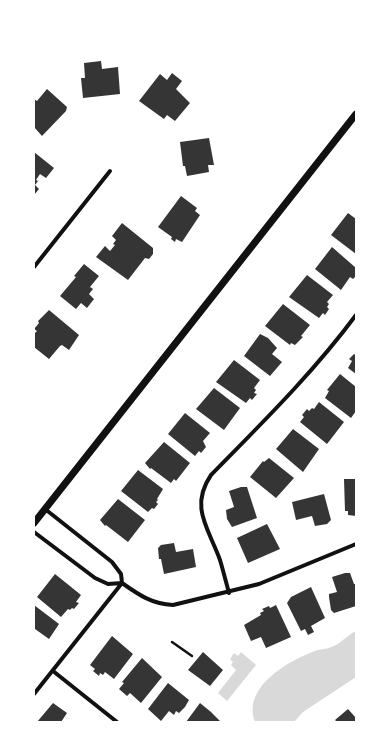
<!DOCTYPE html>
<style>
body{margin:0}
#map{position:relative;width:390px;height:756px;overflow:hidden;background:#fff;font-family:"Source Sans 3",sans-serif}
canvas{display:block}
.frame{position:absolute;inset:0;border:35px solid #fff;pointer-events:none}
</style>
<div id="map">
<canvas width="390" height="756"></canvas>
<div class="frame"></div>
</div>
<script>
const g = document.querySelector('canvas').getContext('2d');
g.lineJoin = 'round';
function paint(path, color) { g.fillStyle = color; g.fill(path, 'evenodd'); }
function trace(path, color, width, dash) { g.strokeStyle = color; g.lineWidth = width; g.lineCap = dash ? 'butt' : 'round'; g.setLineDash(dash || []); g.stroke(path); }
const water = new Path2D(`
 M356,631V677L303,712L294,722H255C242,687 288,661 315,651C321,649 329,649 336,645C343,641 348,635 356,631Z
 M241,652L256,665L227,701L218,693L236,670L231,665L233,662L230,659L234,653L238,656Z`);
const building = new Path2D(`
 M101,61L102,69L118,67L120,94L83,98L81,78H85L84,63Z
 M172,73L182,81L176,89L190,103L175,121L167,115L164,119L139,101L160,74L167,80Z
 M47,89L67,107L66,111L42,136L34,127V99L37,101Z
 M209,138L214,165H208L209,172L187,176L185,166H183L180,142Z
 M34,152L54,168L46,178L40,174L36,180L38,181L35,185L39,189L34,195Z
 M181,196L197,208L195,211L200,215L182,242L176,239L175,242L171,239L172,237L158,227Z
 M348,213L356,219V254L331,235Z
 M122,223L153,248V254L149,259L145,258L128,280L96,257L105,246L110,251L115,245L113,244L116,240L112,236Z
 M332,247L356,268V276L353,279L350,277L341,290L315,269Z
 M84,264L99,276L90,287L93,289L89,294L94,299L87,308L81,303L76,309L60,296L76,277L74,276Z
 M307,275L333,295L327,302L329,304L327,307L329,309L325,315L323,313L319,318L289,297Z
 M283,304L310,325L301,336L303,337L295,345L291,343L290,345L265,326Z
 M49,310L79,335L69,350L62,345L60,346L49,359L34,347V334L37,331L34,329L39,323L38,321Z
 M260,334L268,338L277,348L272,354L282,362L270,376L244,356Z
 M354,354L356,355V374L348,368L352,361L349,359Z
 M234,360L260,380L254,388L256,390L254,393L257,394L252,400L250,398L246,403L216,382Z
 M340,374L356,387V411L351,418L325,398L329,391L327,390Z
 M214,388L240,408L224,430L196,409Z
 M319,402L344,422L327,444L300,422L304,417L302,415L307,409L309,411L312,408L314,409Z
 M185,413L210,433L203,441L206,447L201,453L199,451L195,456L168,434Z
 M293,429L319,449L303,472L276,449Z
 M164,442L190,463L176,481L174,479L171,483L151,468L150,469L145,463Z
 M269,458L294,478L276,498L250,477L263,461L264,462Z
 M138,470L163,489L157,499L158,500L156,502L158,504L154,509L152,508L148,512L121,491Z
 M344,479H356V516L348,515V511H345Z
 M241,487H247L257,518L232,527L227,519L226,510L234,507L229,491Z
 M324,494L331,520L327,524L315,526L312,516L296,520L292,502Z
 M118,499L145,520L128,542L106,525L105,526L100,520Z
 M267,524L280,549L248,563L237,538Z
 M174,543L176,552L193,549L196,567L164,574L161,559H159L158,548L161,545Z
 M345,573H350L354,584H356V606L334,613L331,610L329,597V594L337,592L332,577Z
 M55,574L81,595L76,602L79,603L74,609L72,608L70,610L68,609L61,617L37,597Z
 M311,587L325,618L311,626L314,632L308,635L305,629L301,631L287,603L291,597Z
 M34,605L59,624L49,639L35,629L34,631Z
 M276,605L291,637L266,648L261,637L251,641L244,625L261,615L260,613L264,611L262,609L269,606L270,608Z
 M112,636L133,654L114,679L105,672L103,675L100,673L99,676L93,671L95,669L90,665Z
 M203,652L223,670L210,686L188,670Z
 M142,658L162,677L141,703L130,693L127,696L119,689L124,683L122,682Z
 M168,683L189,700L185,707L179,713L176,711L174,715L169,711L161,721L148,709Z
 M53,703L67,713L61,722H37Z
 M200,703L211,712L221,722H186Z
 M348,709L356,718V722H337L335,720Z`);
const path = new Path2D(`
 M172,642L192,656`);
const minor = new Path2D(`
 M34,267L110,171
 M34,532L95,578L108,584L122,583L121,574L112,562L45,509
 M229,593C226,582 223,570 220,560C209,529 189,507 211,475C261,424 313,373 356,315
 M53,671L117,722
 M34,694L122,583C139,595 152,604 173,605L259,584L356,544`);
const tertiary = new Path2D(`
 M34,523L356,114`);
paint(water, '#d9d9d9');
paint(building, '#353535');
trace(path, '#111', 2.5);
trace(minor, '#111', 4);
trace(tertiary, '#111', 7);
</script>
